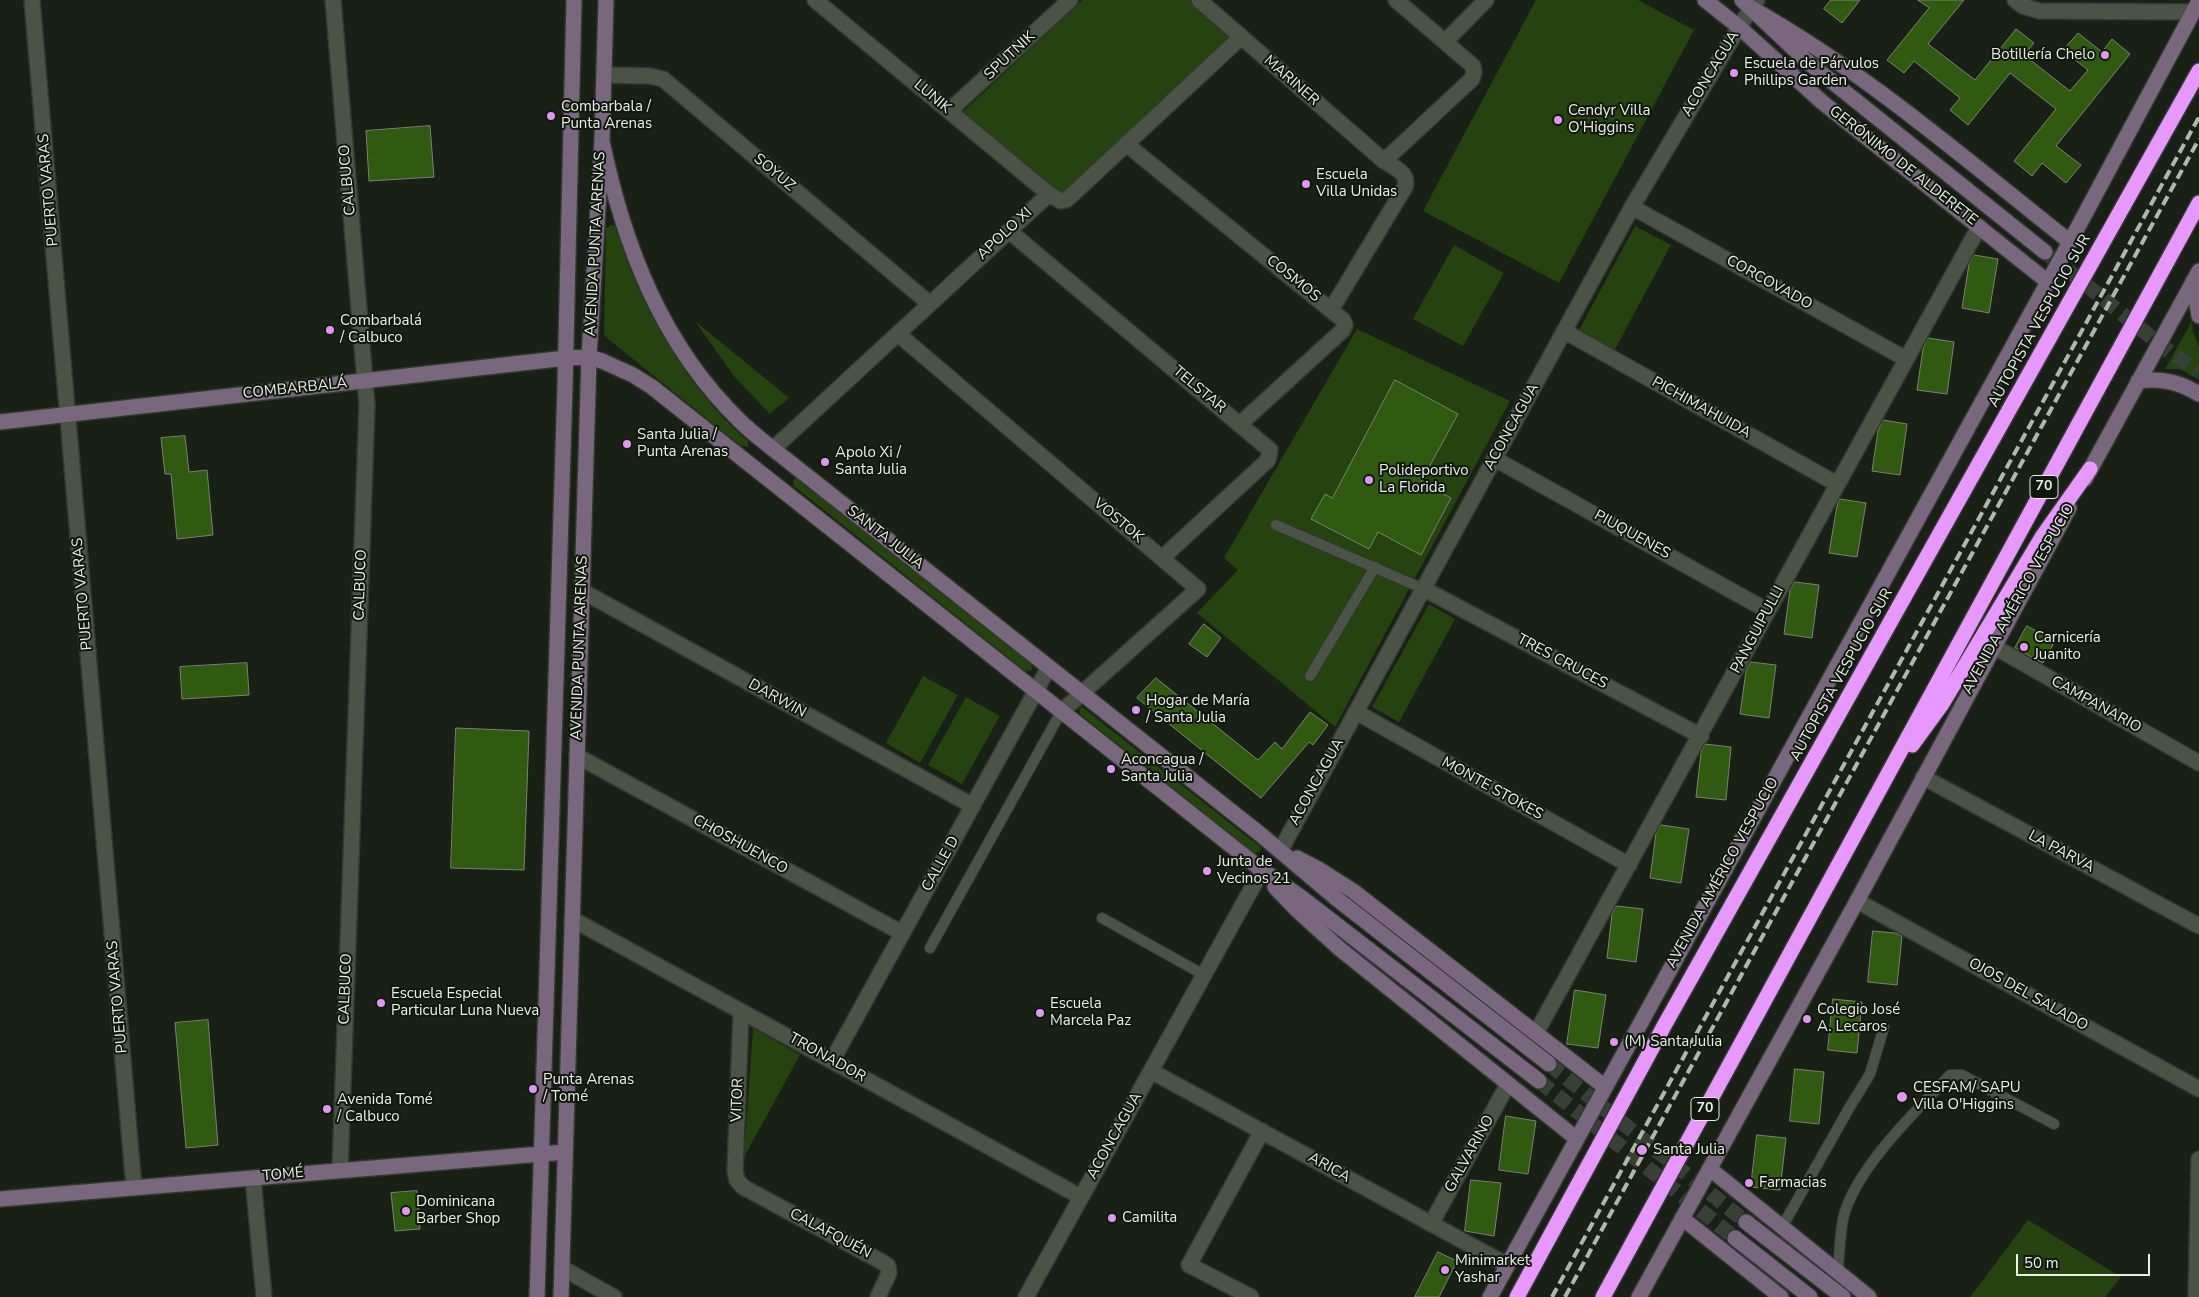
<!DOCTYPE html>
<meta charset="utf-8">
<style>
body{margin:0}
#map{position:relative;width:2199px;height:1297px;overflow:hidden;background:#192015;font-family:"Nunito Sans",sans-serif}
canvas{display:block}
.scale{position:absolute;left:2016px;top:1254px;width:134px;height:22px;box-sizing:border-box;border:2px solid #e9eee7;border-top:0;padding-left:6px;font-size:15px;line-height:18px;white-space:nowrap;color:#e9eee7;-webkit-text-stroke:4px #10170d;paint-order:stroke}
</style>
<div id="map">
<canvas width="2199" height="1297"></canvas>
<div class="scale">50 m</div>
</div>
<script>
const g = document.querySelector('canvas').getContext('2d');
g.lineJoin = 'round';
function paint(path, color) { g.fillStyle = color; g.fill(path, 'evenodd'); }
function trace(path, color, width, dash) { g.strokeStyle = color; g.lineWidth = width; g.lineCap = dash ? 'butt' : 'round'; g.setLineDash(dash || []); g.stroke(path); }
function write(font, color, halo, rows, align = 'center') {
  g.font = font + ' "Nunito Sans",sans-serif'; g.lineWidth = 4; g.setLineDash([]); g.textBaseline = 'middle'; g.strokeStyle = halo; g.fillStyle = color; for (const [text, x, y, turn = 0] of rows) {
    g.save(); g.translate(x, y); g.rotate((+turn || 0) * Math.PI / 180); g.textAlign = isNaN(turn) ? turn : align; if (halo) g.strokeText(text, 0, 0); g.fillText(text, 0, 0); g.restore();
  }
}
const green = new Path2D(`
 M1082,0H1191L1227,31L1230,38L1066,193L1059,194L962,113Z
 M1536,0H1638L1694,30L1559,283L1423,211Z
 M612,225L616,227C625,250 631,274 642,296C668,350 703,403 748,441V447L741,446L608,339L604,334L606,228Z
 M1635,226L1671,245L1614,351L1578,332Z
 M1454,245L1504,273L1463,346L1413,319Z
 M695,321L789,398L770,414L734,376Z
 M2192,321L2193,332L2199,346V380L2180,369H2165Z
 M1357,329L1510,401L1335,727L1197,613L1238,570L1224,558Z
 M796,478L1031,664L1032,670L1025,671L794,486L793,480Z
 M1429,604L1455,619L1399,722L1372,707Z
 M923,676L958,695L920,763L886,743Z
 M966,697L1000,716L962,784L928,765Z
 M1082,707L1259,846L1261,848L1259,852L1254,853L1080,714L1079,708Z
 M753,1028L800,1055L744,1157Z
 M2028,1220L2121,1277L2105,1297H1970Z`);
const building = new Path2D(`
 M1831,0H1860L1842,23L1824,9Z
 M1918,0H1964L1928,44L1975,80L2016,29L2034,43L2024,55L2070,91L2088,70L2063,50L2078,33L2102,52L2112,39L2130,54L2056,146L2081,165L2066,183L2042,163L2032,176L2014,161L2056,109L2010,73L1968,125L1950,110L1960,98L1914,61L1904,73L1887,60L1929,8Z
 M430,126L434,177L369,181L366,131Z
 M1974,255L1998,259L1989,313L1962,308L1969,264Z
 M1928,338L1954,342L1947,394L1917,390L1923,349Z
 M1395,380L1458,414L1421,482L1451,498L1421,555L1378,532L1369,549L1311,519L1325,494L1332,498Z
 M1883,420L1907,424L1900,475L1872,471L1878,431Z
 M185,436L189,472L207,470L213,535L177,539L171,474H165L161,438Z
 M1840,499L1866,503L1857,557L1829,553L1837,506Z
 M1795,582L1819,585L1812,638L1784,634L1790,590Z
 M1204,624L1221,638L1207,657L1189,644Z
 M2027,626L2055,641L2043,663L2015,648Z
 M1751,662L1776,665L1769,718L1740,714L1746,671Z
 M247,663L249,695L182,699L180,667Z
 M1156,678L1258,760L1275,742L1282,749L1310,712L1328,725L1313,745L1309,742L1261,798L1137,698Z
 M456,728L529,731L524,870L451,868Z
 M1705,744L1731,747L1726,800L1696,797L1701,753Z
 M1661,825L1689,829L1681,883L1650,878L1656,833Z
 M1617,906L1643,909L1636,962L1607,958L1612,914Z
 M1873,931L1895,933L1902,936L1897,985L1868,982Z
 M1575,990L1606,995L1598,1048L1567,1044Z
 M1833,999L1862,1002L1857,1053L1828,1050Z
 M208,1020L218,1145L186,1148L175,1023Z
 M1795,1069L1824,1072L1819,1124L1790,1121Z
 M1506,1116L1536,1121L1528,1174L1499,1170Z
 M1757,1135L1786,1138L1780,1190L1751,1187Z
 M1471,1180L1501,1183L1494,1236L1465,1231Z
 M417,1191L420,1229L395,1231L391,1193Z
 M1438,1252L1457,1261L1439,1297H1415Z`);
const secondaryTunnel = new Path2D(`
 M2050,256L2171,353L2199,371
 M1549,1064L1746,1222
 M1539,1081L1735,1238`);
const lane = new Path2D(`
 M1276,525L1424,589
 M1310,676L1375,567
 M1102,918L1204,975
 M930,948L1061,712
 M1782,1227L1848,1110L1870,1074L1884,1027
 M1838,1272C1839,1254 1840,1236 1843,1219C1854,1170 1916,1111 1950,1075H1962L2054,1124`);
const street = new Path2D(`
 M32,0L134,1188
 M333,0L367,405L340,1170
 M815,0L1049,194L1061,201L1066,200L1074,193L1240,38
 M1199,0L1384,161C1395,168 1409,173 1405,187L1331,310
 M2015,0L2023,6L2039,11L2193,12
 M1445,42L1486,0
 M604,75L650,76L663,79L930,304
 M949,111L1070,0
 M1126,144L1343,320L1345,325L1343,330L1240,424
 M1384,161L1472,79L1474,72L1473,66L1396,0
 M1632,207L1906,359
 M1009,231L1270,450L1268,460L1162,558
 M1564,331L1837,484
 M898,334L1198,589L1061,712
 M773,449L1049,194
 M1495,459L1768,611
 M1424,589L1701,736
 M582,591L973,806
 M1993,646L2199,763
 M1356,712L1629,865
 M577,756L902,933
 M1923,777L2199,926
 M1280,851L1632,207L1739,27L1757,0
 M1857,901L2199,1089
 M572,919L1081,1197
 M741,1011L735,1171L737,1180L743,1187L884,1263L888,1266L889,1273L878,1297
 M1536,1033L1979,227
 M832,1061L1049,667
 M1151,1071L1507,1265
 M253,1178L264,1297
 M1431,1224L1508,1084
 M562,1268L614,1297
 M1026,1297L1262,870
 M1251,1297L1189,1265L1262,1131
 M2196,1297L2199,1159`);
const secondary = new Path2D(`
 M1705,0L1739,27L1822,102L2048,282
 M1742,0L1810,64L2045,252
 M1751,8C1867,73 1966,160 2070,242
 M602,141C624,246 662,346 741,422C751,432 762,440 773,449L1260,834L1337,899L1549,1064
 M2193,281L2199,316
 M2138,381C2162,378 2179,382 2199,394
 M0,422L566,358L589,357L602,361L633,375L652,387L1262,870L1302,898L1539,1081
 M2085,479L2199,271
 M1297,858L1320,870L1353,891L1605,1087
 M1275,887L1297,910L1340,949L1577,1139
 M1710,1169L1869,1297
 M0,1199L565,1152
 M1682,1218L1781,1297
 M1746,1222L1843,1297
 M1735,1238L1810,1297
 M537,1297L565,386L574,0
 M561,1297L589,357L602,141L606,0
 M1490,1297L2070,242L2199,1
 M1639,1297L1857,901L2069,508`);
const highway = new Path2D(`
 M1912,745L1942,704L2042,537L2090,469
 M1517,1297L1664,1026L2199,71
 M1603,1297L2199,203`);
const rail = new Path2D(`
 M1552,1297L2199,117
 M1565,1297L2199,139`);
const markers = [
 [2105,55,5,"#de98f2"],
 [1734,73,5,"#de98f2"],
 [551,116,5,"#de98f2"],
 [1558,120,5,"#de98f2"],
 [1306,184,5,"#de98f2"],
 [330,330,5,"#de98f2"],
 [627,444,5,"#de98f2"],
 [825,462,5,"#de98f2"],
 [1369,480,5,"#de98f2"],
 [2024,647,5,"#de98f2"],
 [1136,710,5,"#de98f2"],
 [1111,769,5,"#de98f2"],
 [1207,871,5,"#de98f2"],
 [381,1003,5,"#de98f2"],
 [1040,1013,5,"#de98f2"],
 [1807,1019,5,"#de98f2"],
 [1614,1042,5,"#de98f2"],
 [533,1089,5,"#de98f2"],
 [1902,1097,6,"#de98f2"],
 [327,1109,5,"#de98f2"],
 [1642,1150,6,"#de98f2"],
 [1749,1183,5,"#de98f2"],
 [406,1211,5,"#de98f2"],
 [1112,1218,5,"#de98f2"],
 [1445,1270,5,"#de98f2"]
];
const shields = [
 [2044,487,28],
 [1705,1109,28]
];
const shieldNames = [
 ["70",2044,487],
 ["70",1705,1109]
];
const poiNames = [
 ["Botillería Chelo",2095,55,"right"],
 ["Escuela de Párvulos",1744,64],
 ["Phillips Garden",1744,81],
 ["Combarbala /",561,107],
 ["Punta Arenas",561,124],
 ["Cendyr Villa",1568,111],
 ["O'Higgins",1568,128],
 ["Escuela",1316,175],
 ["Villa Unidas",1316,192],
 ["Combarbalá",340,321],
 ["/ Calbuco",340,338],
 ["Santa Julia /",637,435],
 ["Punta Arenas",637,452],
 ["Apolo Xi /",835,453],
 ["Santa Julia",835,470],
 ["Polideportivo",1379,471],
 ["La Florida",1379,488],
 ["Carnicería",2034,638],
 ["Juanito",2034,655],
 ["Hogar de María",1146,701],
 ["/ Santa Julia",1146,718],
 ["Aconcagua /",1121,760],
 ["Santa Julia",1121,777],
 ["Junta de",1217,862],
 ["Vecinos 21",1217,879],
 ["Escuela Especial",391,994],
 ["Particular Luna Nueva",391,1011],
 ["Escuela",1050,1004],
 ["Marcela Paz",1050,1021],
 ["Colegio José",1817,1010],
 ["A. Lecaros",1817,1027],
 ["(M) Santa Julia",1624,1042],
 ["Punta Arenas",543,1080],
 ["/ Tomé",543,1097],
 ["CESFAM/ SAPU",1913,1088],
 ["Villa O'Higgins",1913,1105],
 ["Avenida Tomé",337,1100],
 ["/ Calbuco",337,1117],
 ["Santa Julia",1653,1150],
 ["Farmacias",1759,1183],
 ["Dominicana",416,1202],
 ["Barber Shop",416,1219],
 ["Camilita",1122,1218],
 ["Minimarket",1455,1261],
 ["Yashar",1455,1278]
];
const streetNames = [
 ["SPUTNIK",1010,56,-43],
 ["ACONCAGUA",1711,74,-59],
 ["MARINER",1291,81,41],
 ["LUNIK",932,97,40],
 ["GERÓNIMO DE ALDERETE",1903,166,38],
 ["SOYUZ",774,173,40],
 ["CALBUCO",348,180,-95],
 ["PUERTO VARAS",49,190,-95],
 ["APOLO XI",1005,234,-43],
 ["AVENIDA PUNTA ARENAS",596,244,-87],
 ["COSMOS",1293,279,39],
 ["CORCOVADO",1769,283,29],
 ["AUTOPISTA VESPUCIO SUR",2040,321,-61],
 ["COMBARBALÁ",295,389,-6],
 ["TELSTAR",1199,390,40],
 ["PICHIMAHUIDA",1701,408,29],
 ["ACONCAGUA",1512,427,-61],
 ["VOSTOK",1118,521,40],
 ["PIUQUENES",1632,535,29],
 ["SANTA JULIA",885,538,38],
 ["CALBUCO",361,585,-88],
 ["PUERTO VARAS",83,594,-95],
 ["AVENIDA AMÉRICO VESPUCIO",2019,599,-61],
 ["PANGUIPULLI",1758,630,-62],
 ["AVENIDA PUNTA ARENAS",580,648,-88],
 ["TRES CRUCES",1562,662,28],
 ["AUTOPISTA VESPUCIO SUR",1842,675,-61],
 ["DARWIN",777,699,29],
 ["CAMPANARIO",2096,705,29],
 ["ACONCAGUA",1317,782,-61],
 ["MONTE STOKES",1492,789,29],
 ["CHOSHUENCO",740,845,29],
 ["LA PARVA",2061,852,28],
 ["CALLE D",941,864,-61],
 ["AVENIDA AMÉRICO VESPUCIO",1723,873,-61],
 ["CALBUCO",346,989,-88],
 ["OJOS DEL SALADO",2028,995,29],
 ["PUERTO VARAS",118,997,-95],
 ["TRONADOR",827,1058,29],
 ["VITOR",738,1100,-88],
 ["ACONCAGUA",1115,1136,-61],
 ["GALVARINO",1470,1154,-61],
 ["ARICA",1329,1168,29],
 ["TOMÉ",283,1175,-5],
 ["CALAFQUÉN",830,1234,28]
];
paint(green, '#24430e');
paint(building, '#305a0f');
trace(building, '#7a8275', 1);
trace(secondaryTunnel, '#383f34', 15, [15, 8]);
trace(lane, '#333831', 12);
trace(street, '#333831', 18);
trace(secondary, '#333831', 18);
trace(highway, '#333831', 18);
trace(lane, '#4a5346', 10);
trace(street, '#4a5346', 15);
trace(secondary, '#79687d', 15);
trace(highway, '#e698fc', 15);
trace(rail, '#b1b7af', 4, [10, 5]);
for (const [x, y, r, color] of markers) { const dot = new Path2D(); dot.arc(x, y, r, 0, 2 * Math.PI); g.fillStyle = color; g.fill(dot); trace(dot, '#10170d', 2); }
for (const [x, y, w] of shields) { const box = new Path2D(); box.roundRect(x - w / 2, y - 11.5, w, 23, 4); g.fillStyle = '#10170d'; g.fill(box); trace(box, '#e9eee7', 1); }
write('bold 14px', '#e9eee7', null, shieldNames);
write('15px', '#e9eee7', '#10170d', poiNames, 'left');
write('15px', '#e9eee7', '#10170d', streetNames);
</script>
